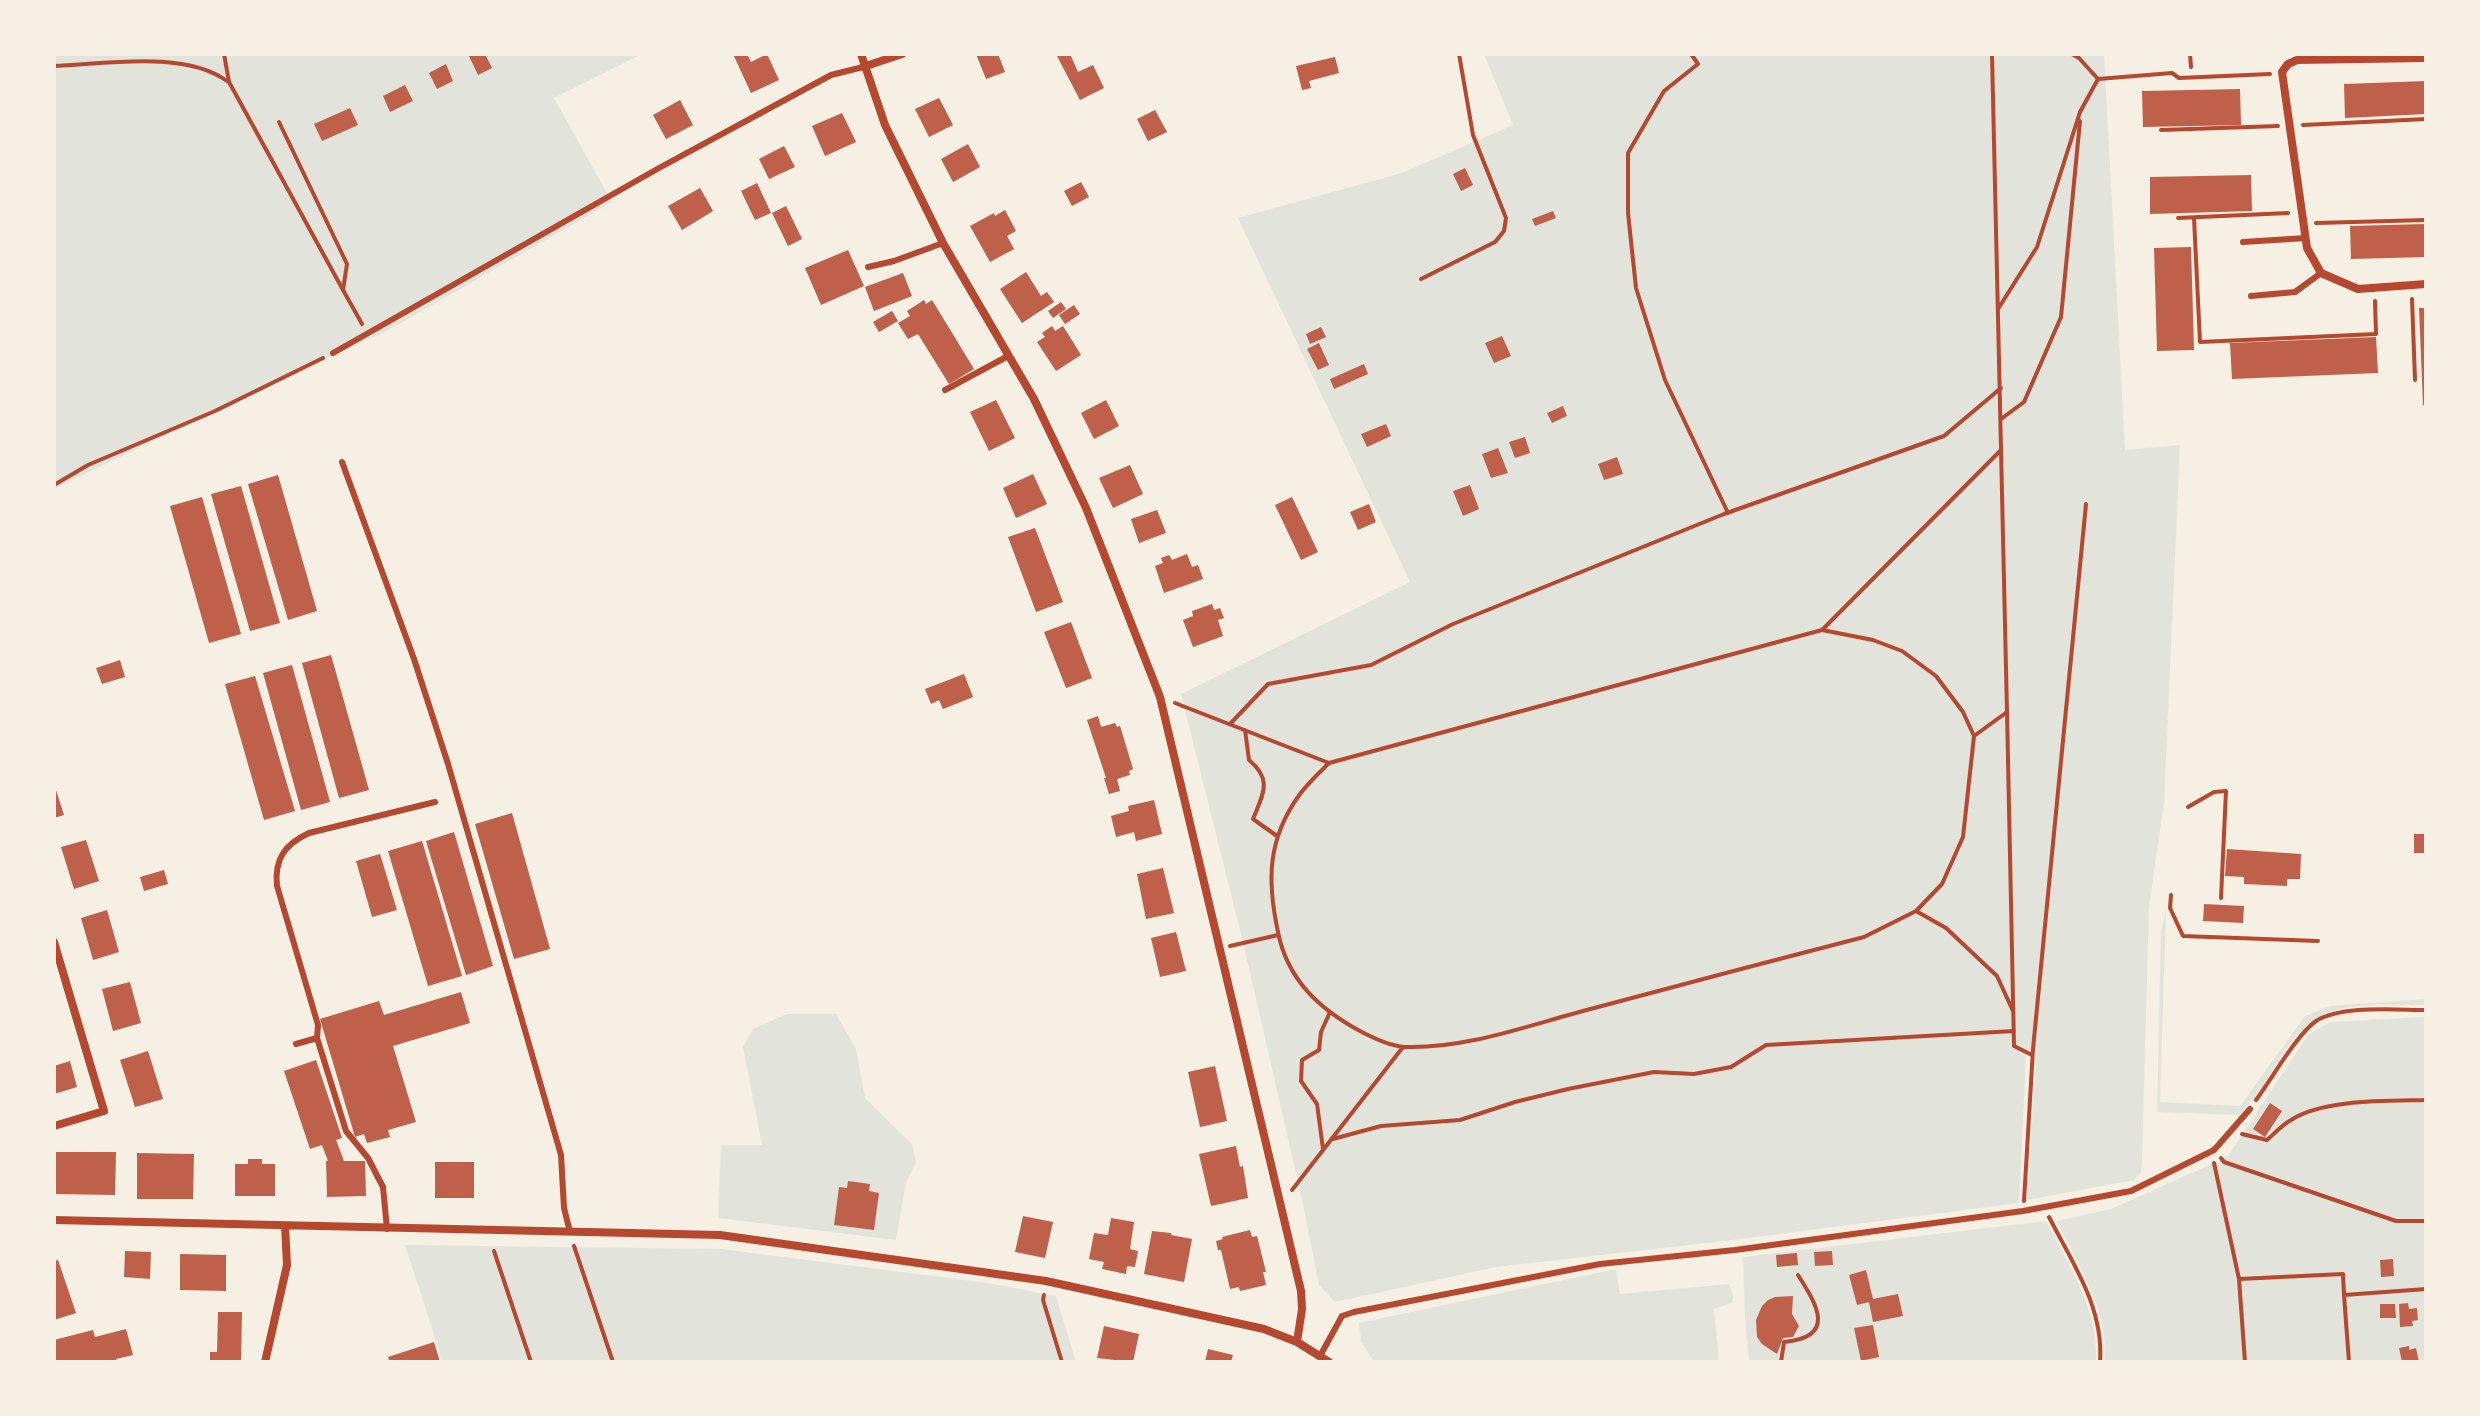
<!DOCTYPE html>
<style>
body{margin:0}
#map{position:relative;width:2480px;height:1416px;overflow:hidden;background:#f6efe4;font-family:"Space Grotesk",sans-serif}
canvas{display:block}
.frame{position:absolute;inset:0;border:56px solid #f6efe4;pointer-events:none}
</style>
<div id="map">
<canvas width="2480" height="1416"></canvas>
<div class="frame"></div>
</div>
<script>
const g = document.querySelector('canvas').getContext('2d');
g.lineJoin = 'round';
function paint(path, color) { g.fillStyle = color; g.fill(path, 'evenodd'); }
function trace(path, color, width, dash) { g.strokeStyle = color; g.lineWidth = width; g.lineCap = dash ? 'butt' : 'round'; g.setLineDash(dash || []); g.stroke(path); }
const green = new Path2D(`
 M54,54H642L554,98L612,202L385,332L283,378L54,489Z
 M1484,54H2104L2125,450L2180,445L2164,803L2149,907L2142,1160L2141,1172L2134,1180L2027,1200L2037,1050L2030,1049L2026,1056L2019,1203L1733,1240L1496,1267L1335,1302L1319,1285L1301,1195L1243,942L1181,694L1410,582L1238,218L1402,173L1513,125Z
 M2166,909L2160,1102L2240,1106L2305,1016L2330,1006L2426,999V1005C2374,1006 2324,996 2290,1044C2273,1067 2260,1093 2240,1115L2157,1112L2161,932Z
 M787,1014H836L856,1049L865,1098L912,1144L916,1162L906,1183L896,1240L718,1218L721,1145H762L743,1047L753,1029Z
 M2426,1017V1362H2105C2109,1311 2078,1265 2057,1221L2111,1209L2214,1163L2224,1162L2308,1035L2330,1022Z
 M2046,1221C2069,1266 2099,1310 2096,1362H1749L1745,1318L1743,1257Z
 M405,1245L721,1249L988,1283L1056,1296L1076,1362H443Z
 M1616,1269L1620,1294L1729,1284L1733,1295L1732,1303L1714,1309L1719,1362H1374L1361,1341L1359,1323Z`);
const building = new Path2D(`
 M468,54H485L492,68L478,75Z
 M733,54H747L751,62L767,54L779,80L751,93Z
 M976,54H998L1005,72L986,79Z
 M1060,54H1070L1078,72L1093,65L1104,88L1080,100L1057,56Z
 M1335,57L1339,73L1309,81L1311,88L1302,90L1296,66Z
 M446,64L453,81L437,89L429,73Z
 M2426,81V114L2345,118L2344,84Z
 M405,85L413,101L390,112L383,96Z
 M2240,89L2241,125L2143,127L2142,91Z
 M939,98L953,125L929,137L915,109Z
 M680,100L693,125L666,139L653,115Z
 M350,108L358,125L322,141L314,124Z
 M1155,110L1167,132L1148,141L1137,119Z
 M842,113L856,142L825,156L812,126Z
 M968,144L980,167L953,182L941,159Z
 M784,146L795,167L769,179L759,159Z
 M1465,168L1473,185L1461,191L1453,174Z
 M2251,175L2252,211L2150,214V177Z
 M1081,182L1089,197L1072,206L1064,191Z
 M757,183L771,213L755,220L741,191Z
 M700,188L713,211L682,230L668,206Z
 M786,206L802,239L788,246L772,213Z
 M1005,210L1016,231L1007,236L1014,249L990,262L970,226L994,213L995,216Z
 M1553,211L1556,218L1535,226L1532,219Z
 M2426,224V257L2351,259L2350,226Z
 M2191,247L2194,350L2157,351L2154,248Z
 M848,250L864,286L821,305L805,268Z
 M1026,272L1041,296L1047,292L1054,302L1022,323L1000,289Z
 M903,273L912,296L874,311L865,287Z
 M924,300L926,304L932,300L974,369L949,384L918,334L908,339L898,323L910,316L907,311Z
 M1061,302L1066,309L1053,318L1048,311Z
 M1074,305L1080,314L1065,324L1059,315Z
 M2419,308H2426V405H2423Z
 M892,311L898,321L879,332L873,322Z
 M1052,326L1055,331L1063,326L1081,355L1056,371L1037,342L1045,337L1042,333Z
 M1321,327L1326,337L1310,344L1306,334Z
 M1502,336L1511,356L1494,363L1485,343Z
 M2376,337L2378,373L2232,379L2230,343Z
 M1319,343L1329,365L1318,370L1307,349Z
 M1364,364L1368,374L1334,389L1330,379Z
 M996,400L1015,438L989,451L970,412Z
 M1106,400L1119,426L1094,439L1081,413Z
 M1563,406L1567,416L1552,423L1547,413Z
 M1386,424L1391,436L1367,447L1361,434Z
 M1525,437L1530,453L1515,458L1509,442Z
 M1498,448L1508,473L1491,478L1482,454Z
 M1617,457L1623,474L1604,480L1598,464Z
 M1130,465L1143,494L1113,508L1099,478Z
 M1033,474L1047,504L1016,518L1003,488Z
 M278,475L317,611L288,620L248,484Z
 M1470,485L1479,509L1463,516L1453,491Z
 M241,486L280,623L250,631L211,494Z
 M202,497L241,634L209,643L170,506Z
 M1292,497L1318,552L1301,560L1275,505Z
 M1369,504L1376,522L1358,530L1350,512Z
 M1157,510L1166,533L1139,543L1131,519Z
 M1035,528L1063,602L1036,612L1008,537Z
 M1187,554L1192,567L1198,565L1203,579L1164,593L1155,566L1163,563L1161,558L1169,555L1172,560Z
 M1212,604L1214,610L1220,608L1224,618L1218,620L1223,636L1193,647L1183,620L1193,616L1192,611Z
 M1071,622L1092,678L1066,688L1044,632Z
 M331,655L369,790L339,798L302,663Z
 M120,660L125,677L102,684L96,668Z
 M292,665L330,802L301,810L263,673Z
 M964,674L973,697L943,709L939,700L931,704L925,689Z
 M255,676L295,811L264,820L225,684Z
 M1098,716L1101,727L1115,723L1117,727L1120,726L1133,769L1129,771L1130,775L1117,779L1120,791L1109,794L1104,778H1106L1087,720Z
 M54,784L64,815L54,818Z
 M1154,800L1162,834L1136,841L1134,832L1116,837L1111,816L1129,811L1128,806Z
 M512,813L550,949L514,959L475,824Z
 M454,832L493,966L466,975L426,841Z
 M2414,834H2426V853H2414Z
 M86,840L99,881L74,889L61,847Z
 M422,841L462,976L428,986L388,851Z
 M2227,849L2301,854L2300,879H2287V886L2244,884V877L2225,876Z
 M380,854L397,910L372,917L356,861Z
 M1163,868L1174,913L1146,919L1137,874Z
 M164,870L168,884L144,891L140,877Z
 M2204,904L2244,906L2243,923L2203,921Z
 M107,910L119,952L93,960L81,918Z
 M1176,932L1186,971L1160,977L1151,938Z
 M130,982L141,1023L113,1031L102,989Z
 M461,992L470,1023L393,1046L416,1122L388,1130L390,1137L367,1143L364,1134L355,1137L320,1019L379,1001L384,1015Z
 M148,1051L163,1099L135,1107L120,1060Z
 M316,1060L342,1138L336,1140L344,1161H365L366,1196L327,1197L326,1161H328L322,1145L310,1149L284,1071Z
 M70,1061L77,1087L54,1094V1066Z
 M1215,1066L1227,1121L1200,1127L1188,1072Z
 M2270,1103L2282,1111L2265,1137L2253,1129Z
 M1236,1146L1240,1167L1243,1166L1248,1198L1211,1206L1199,1154Z
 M54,1152H116L115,1195L54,1194Z
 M137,1153L194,1154L193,1199H137Z
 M248,1159H262V1164H275V1196H235V1164H248Z
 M435,1162H474V1198H435Z
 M848,1181L870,1184L869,1191L879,1193L874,1230L834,1225L839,1187L847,1188Z
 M1023,1216L1053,1222L1045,1258L1015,1252Z
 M1111,1218L1134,1222L1130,1249L1138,1251L1135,1267L1127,1266L1126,1274L1102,1269L1104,1262L1089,1259L1094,1233L1108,1235Z
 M1250,1230L1252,1237L1257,1236L1266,1272H1263L1266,1285L1240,1291L1239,1287L1230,1289L1221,1250H1218L1216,1241L1223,1239L1222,1237Z
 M1152,1231L1171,1233V1235L1192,1239L1184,1282L1144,1274Z
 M125,1251L151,1252L150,1279L124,1277Z
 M1832,1251L1833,1265L1815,1266L1814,1252Z
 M1797,1253L1798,1265L1777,1267L1776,1255Z
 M180,1254L226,1255V1291L180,1290Z
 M2393,1259L2394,1276L2381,1277L2380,1260Z
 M58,1260L76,1313L54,1320V1261Z
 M1866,1270L1873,1299L1898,1294L1903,1316L1873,1322L1869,1302L1857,1305L1849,1275Z
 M1793,1296L1792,1314L1799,1326L1793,1337L1783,1338L1777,1354L1762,1344L1757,1337L1756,1320L1762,1306L1768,1300L1775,1297Z
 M2408,1303L2409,1309L2417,1308L2418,1320L2412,1321L2413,1326L2400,1327L2399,1304Z
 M2380,1304H2395L2396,1318H2380Z
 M218,1312H242L241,1362H210V1352H217Z
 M1873,1325L1879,1357L1861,1361L1854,1328Z
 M1104,1326L1139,1334L1133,1362L1097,1358Z
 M126,1329L133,1355L116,1359L117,1362H54V1340L93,1330L95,1337Z
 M434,1342L440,1362H390L388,1357Z
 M2409,1346V1350L2416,1348L2419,1362H2402L2399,1348Z
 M1208,1349L1233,1355L1231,1362H1205Z`);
const path = new Path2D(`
 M224,54L229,82L343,290
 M1691,54L1698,64L1664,91L1628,153V213L1636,288L1665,380L1728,513
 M2072,54L2079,58L2098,79
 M2190,54L2191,67
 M54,66C105,64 185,50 227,81
 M279,122L347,264L343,290L362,324
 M2303,125L2426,119
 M2161,130L2278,126
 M2178,218L2288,213
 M2194,218L2200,342L2376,334L2375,301
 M2316,223L2426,220
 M1421,279L1495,242L1504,231L1506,218L1473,135L1459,54
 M2412,299L2415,380
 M1998,309L2037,247L2080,112L2098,79L2172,73L2179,78L2270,74
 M2001,419L2024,402L2061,317L2080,121
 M54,485L88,465L215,411L323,358
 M1822,630L1873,640L1902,651L1936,676L1963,712L1974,736L1963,837L1942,884L1916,911L1864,937C1770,961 1677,986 1583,1011C1526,1026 1465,1049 1405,1047C1390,1046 1373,1038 1360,1031C1319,1009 1287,979 1278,932C1267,881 1267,839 1300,794C1308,783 1319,773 1329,763Z
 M1822,630L2000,451
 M1175,703L1329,763
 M2007,712L2014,1046L2032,1055
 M1230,724L1268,684L1371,665L1453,624L1724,514L1944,436L2001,388
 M1245,730L1249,760C1273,780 1263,794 1253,819L1277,836
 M1974,736L2007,712L1992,54
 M2188,807L2214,792L2226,791L2221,898
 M2171,895L2170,908L2183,936L2318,941
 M1916,911L1946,928L1997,976L2013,1011
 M1230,946L1278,935
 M2256,1100C2271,1080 2297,1034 2316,1021C2342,1005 2395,1010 2426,1010
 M2242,1134L2267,1140C2275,1133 2282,1125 2291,1120C2323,1099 2388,1101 2426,1100
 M1333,1139L1381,1126L1460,1120L1515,1102L1568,1089L1654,1072L1694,1074L1731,1067L1766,1045L2014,1031
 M1323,1149L1317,1104L1301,1081L1302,1060L1319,1050L1321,1032L1330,1012
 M2221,1158L2224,1162L2396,1221H2426
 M2214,1163L2239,1279L2343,1274L2344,1295L2426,1289
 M1292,1190L1403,1047
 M2024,1201L2033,1049L2086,504
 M2049,1217C2073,1264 2104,1308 2100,1362
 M574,1246L613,1362
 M494,1251L531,1362
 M2239,1279L2245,1362
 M1044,1295L1043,1300L1062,1362
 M2344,1295L2349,1362
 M1781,1362L1784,1342C1837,1337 1817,1305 1798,1275`);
const service = new Path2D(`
 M2243,242L2306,238
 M868,267L894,261L943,243
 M2251,296L2295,292L2321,273
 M333,353L659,168L831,75L863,67
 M945,390L1008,356
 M342,462L414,659L448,764L561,1155L564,1208L570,1232
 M317,1038L318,1025L277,886C274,859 285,844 309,833L435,802
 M296,1044L317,1038L346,1131L368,1158L383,1187L387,1229
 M1320,1356L1342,1316L1354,1312L1600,1264L1735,1250L2023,1211L2131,1191L2214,1150L2250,1109`);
const minor = new Path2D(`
 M861,54L885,125L943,243L1034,399L1086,508L1160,697L1301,1291L1302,1309L1297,1342
 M2426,58L2297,60L2288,64L2282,72L2307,248L2321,273L2358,289L2426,284
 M863,67L902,54
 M54,942L104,1111L54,1126
 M54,1220L720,1235L1046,1281L1264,1329L1297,1342L1329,1362
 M265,1362L287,1265L285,1226`);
paint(green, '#e2e4dc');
paint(building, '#bf614a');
trace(path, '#b5482f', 4);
trace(service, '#b5482f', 6);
trace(minor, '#b5482f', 8);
</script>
